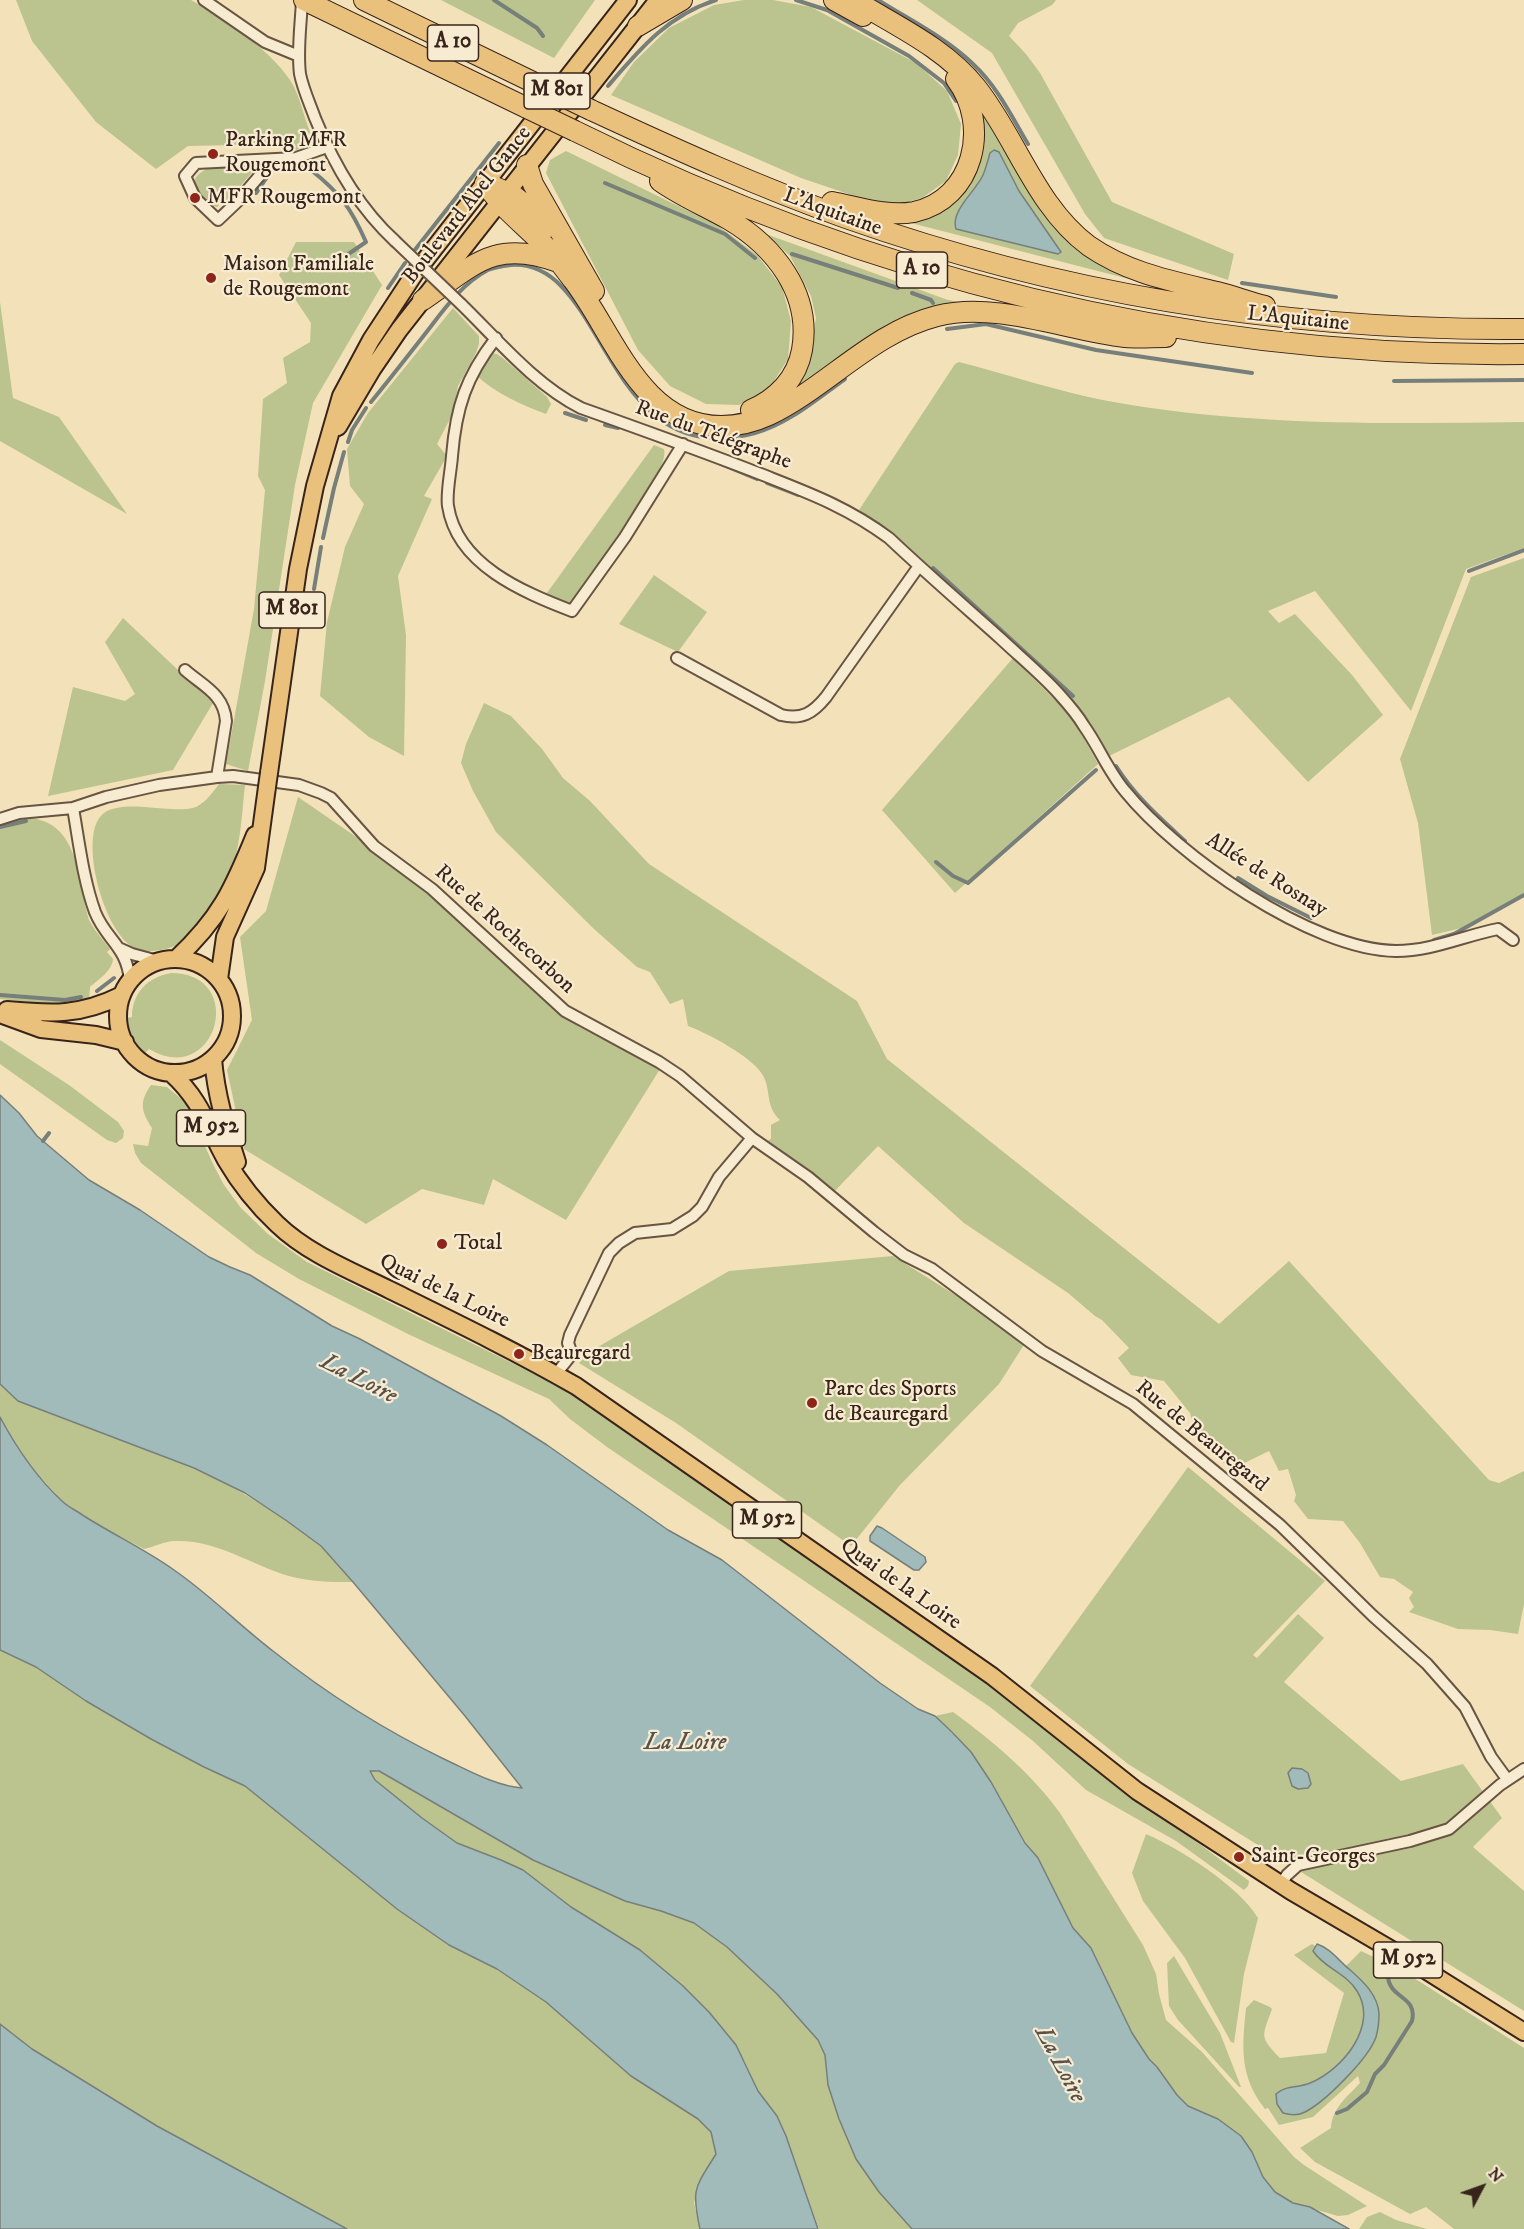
<!DOCTYPE html>
<meta charset="utf-8">
<style>
body{margin:0}
#map{position:relative;width:1524px;height:2229px;overflow:hidden;background:#f3e2b9;font-family:"IM FELL DW Pica",serif}
canvas{display:block}
.north{position:absolute;left:1452px;top:2157px;width:60px;height:60px;-webkit-text-stroke:4px #f7ecd2;paint-order:stroke;rotate:49deg;font-size:16px;font-weight:700;line-height:24px;text-align:center;color:#39241b}
.north::after{content:'';display:block;margin:auto;width:21px;height:27px;background:#39241b;clip-path:polygon(50% 0,100% 100%,50% 72%,0 100%)}
</style>
<div id="map">
<canvas width="1524" height="2229"></canvas>
<div class="north">N</div>
</div>
<script>
const g = document.querySelector('canvas').getContext('2d');
g.lineJoin = 'round';
function paint(path, color) { g.fillStyle = color; g.fill(path, 'evenodd'); }
function trace(path, color, width, dash) { g.strokeStyle = color; g.lineWidth = width; g.lineCap = dash ? 'butt' : 'round'; g.setLineDash(dash || []); g.stroke(path); }
function write(font, color, halo, rows, align = 'center') {
  g.font = font + ' "IM FELL DW Pica",serif'; g.lineWidth = 4.5; g.setLineDash([]); g.textBaseline = 'middle'; g.strokeStyle = halo; g.fillStyle = color; for (const [text, x, y, turn = 0] of rows) {
    g.save(); g.translate(x, y); g.rotate((+turn || 0) * Math.PI / 180); g.textAlign = isNaN(turn) ? turn : align; if (halo) g.strokeText(text, 0, 0); g.fillText(text, 0, 0); g.restore();
  }
}
const green = new Path2D(`
 M16,0H191C225,19 267,47 290,80C299,93 304,117 310,132C305,147 299,151 284,153L282,144L188,146L156,169L96,122L32,41Z
 M441,0H595L554,58Z
 M744,0H773L811,7L916,63L947,91L961,124L958,155L946,181L922,198L897,205L866,200L801,178L611,95L634,62L669,28L714,5Z
 M917,0H1056L1052,5L1018,23L1009,36L1026,54L1040,73L1112,202L1234,254L1228,280L1104,238L1085,214L992,53Z
 M976,99C1008,155 1036,216 1088,257C1100,266 1116,272 1129,279L907,222L955,199Z
 M566,151L717,225L757,255L782,287L791,321L788,359L769,389L739,405L706,404L670,386L638,350L546,173L550,160Z
 M255,164L257,166L255,169L232,196L217,207L205,203L193,186C196,161 235,165 255,164Z
 M766,234L948,300L960,302L912,317L792,390L808,364L816,318L811,296L790,256Z
 M296,242H354L382,285L313,403L295,485L265,681L248,771L226,764L254,609L265,490L258,476L263,399L287,383L283,358L310,342L311,323L279,275Z
 M0,302L13,398L59,417L127,514L0,441Z
 M453,308L479,336V344L476,353L458,386L453,413L437,444L447,456L424,496L432,499L398,576L406,635L404,756L369,737L320,696L327,622L345,547L364,504L350,486L347,449L368,413Z
 M491,353L497,354L504,359L547,397L551,404L546,414C522,405 495,393 476,375Z
 M959,362C1007,374 1059,392 1108,401C1245,426 1385,424 1524,422V548L1466,569L1411,711L1315,591L1268,611L1279,623L1295,614L1352,675L1383,715L1308,782L1229,697L1103,759L1083,716L893,537L859,510L955,364Z
 M654,445L664,449C671,474 590,576 572,601L565,605L544,597Z
 M1524,558V895L1470,926L1432,935L1418,823L1400,759L1471,577Z
 M654,575L707,612L678,652L619,624Z
 M123,618L213,703L173,770L48,796L73,687L125,701L135,694L105,642Z
 M1013,658L1072,717L1098,764L955,893L882,810Z
 M484,703L511,716L542,749L563,778L590,801L649,864L857,1001L887,1059L1219,1324L1289,1261L1489,1480L1499,1483L1524,1471V1604L1518,1634L1490,1630L1458,1629L1409,1612L1414,1607L1409,1598L1413,1592L1394,1579L1380,1577L1360,1543L1343,1521L1308,1519L1294,1501L1296,1495L1288,1469L1279,1471L1269,1451L1230,1470L1219,1458L1210,1439L1206,1441L1201,1435L1200,1436L1193,1424L1190,1413L1164,1381L1131,1375L1118,1358L1129,1348L1102,1320L1095,1316L1068,1293L964,1223L878,1146L830,1196L760,1144L771,1139V1125L780,1120C764,1105 772,1089 762,1074C751,1056 707,1033 688,1026L683,999L670,1004L650,972L637,967L594,929L496,832L473,791L461,763L466,744Z
 M219,784L245,785C242,812 241,840 233,866C228,884 192,938 175,946C165,950 149,953 139,950C106,941 79,843 100,817C116,796 169,814 193,808C204,805 213,792 219,784Z
 M298,797L416,878L579,1027L660,1069L566,1220L493,1179L484,1205L422,1189L366,1224L244,1149L227,1070L252,1020L240,937L266,911Z
 M18,818C79,814 77,876 89,920L95,930L110,949L107,952L113,959C112,971 99,979 90,987L89,1000L61,1005L0,999V823Z
 M171,973C248,973 217,1089 149,1049L145,1053C135,1042 128,1033 127,1018L132,1017C132,993 148,977 171,973Z
 M0,1040L69,1085L118,1122L124,1131L123,1138L116,1143L107,1140L0,1064Z
 M151,1085L167,1087L185,1102L213,1164L224,1185L241,1208L268,1234L307,1262L571,1392L1004,1694L1079,1754L1249,1881L1248,1886L1244,1890L1176,1841L1086,1790L1033,1741L990,1707L607,1447L570,1419L549,1399L410,1335L299,1279L256,1253L141,1163L135,1153L133,1144L148,1146L152,1128C141,1111 139,1102 151,1085Z
 M893,1256L1027,1340L999,1384L900,1485L851,1546L676,1423L579,1363L589,1352L729,1271Z
 M0,1384L18,1401C122,1440 232,1472 319,1545C331,1556 342,1570 353,1582C331,1582 311,1582 289,1576C252,1565 215,1539 175,1541C165,1541 154,1547 144,1549L98,1525L63,1502L31,1467L12,1440L0,1417Z
 M1188,1467L1325,1581L1253,1655L1257,1658L1298,1614L1324,1638L1284,1682L1401,1781L1463,1764L1502,1818L1473,1847L1524,1891V2011L1128,1764L1030,1686Z
 M0,1650L36,1667L86,1701L151,1739L204,1767L245,1786L397,1909L449,1945L496,1969L546,2002L631,2076L698,2119L711,2132L716,2154L701,2178L694,2203L700,2229H347L157,2126L32,2049L0,2024Z
 M953,1712C993,1741 1031,1773 1060,1813L1143,1945L1156,1974L1159,1994L1166,2020L1202,2052L1294,2157L1304,2165L1367,2206L1348,2215L1338,2216L1293,2203L1275,2192L1263,2177L1252,2152L1241,2136L1218,2119L1188,2106L1177,2095L1157,2067L1149,2059L1132,2033L1102,1970L1091,1949L1073,1928L1038,1858L1026,1843L971,1752L953,1732L935,1716Z
 M369,1771H379L415,1792L661,1911L694,1923L727,1947L777,1994L818,2040L825,2055L828,2085L839,2119L856,2159L879,2192L912,2229H819L786,2136L777,2116L758,2091L745,2062L709,2012L683,1986L640,1950L571,1907L501,1860L457,1843L422,1818L375,1780Z
 M1146,1834C1180,1849 1238,1885 1258,1918L1244,1974L1234,2043L1231,2042L1185,1958L1143,1901L1132,1873Z
 M1312,1944L1346,1966L1361,1951L1403,1971L1524,2048V2229H1454L1426,2207L1410,2214L1315,2162L1300,2148L1331,2128C1332,2108 1347,2097 1360,2083L1358,2076L1313,2117L1279,2125L1268,2108L1265,2109C1239,2076 1242,2047 1246,2008L1254,2000L1270,2007L1272,2009C1262,2037 1259,2036 1280,2058L1326,2053L1344,1993L1294,1955Z
 M1174,1956L1220,2033L1241,2087H1239L1178,2020L1169,2006L1167,1963Z
 M1380,2212L1396,2220L1427,2229H1359L1367,2217Z`);
const water = new Path2D(`
 M994,150L999,152L1019,191L1061,252L1058,254L956,229C950,211 976,191 983,175C986,168 988,160 990,153Z
 M0,1095L19,1113L37,1136L89,1180L140,1210L209,1257L230,1267L250,1275L332,1326L360,1339L501,1416L547,1445L668,1530L722,1560L880,1683L918,1709L935,1716L952,1732L971,1752L991,1782L1025,1843L1038,1858L1073,1928L1091,1948L1132,2033L1149,2059L1157,2067L1177,2095L1188,2106L1218,2119L1241,2136L1252,2152L1263,2177L1275,2192L1293,2203L1310,2207L1349,2229H912L879,2192L856,2159L839,2119L828,2085L825,2055L818,2040L777,1994L727,1947L694,1923L661,1911L625,1901L533,1860L393,1779L379,1771H370L375,1780L422,1818L457,1843L501,1860L523,1870L571,1907L640,1950L683,1986L709,2012L736,2045L758,2091L777,2116L786,2136L818,2229H700C691,2188 695,2188 716,2154L711,2132L698,2119L631,2076L546,2002L497,1969L449,1945L397,1909L245,1786L204,1767L151,1739L86,1701L36,1667L0,1650V1417C16,1447 36,1477 62,1501C68,1507 77,1511 84,1516C114,1535 146,1550 174,1570C209,1594 239,1625 273,1651C327,1694 384,1730 446,1760C470,1771 496,1786 522,1788L465,1716L353,1582L321,1546L287,1521L245,1493L194,1468L18,1401L0,1384Z
 M877,1526L882,1528L925,1557L926,1562L919,1570H914L870,1541V1536Z
 M1292,1768L1302,1769L1308,1773L1311,1784L1308,1788L1298,1789L1292,1786L1288,1773Z
 M1317,1944C1330,1948 1339,1961 1349,1969C1363,1981 1378,1995 1379,2014C1379,2021 1378,2030 1376,2037C1369,2058 1325,2102 1305,2112C1298,2116 1290,2115 1283,2113L1277,2104L1276,2094C1285,2085 1299,2088 1310,2083C1342,2070 1379,2026 1357,1991C1346,1973 1324,1968 1313,1951Z
 M0,2024L32,2049L157,2126L347,2229H0Z`);
const stream = new Path2D(`
 M494,0L537,28L543,36
 M796,0L827,10L909,56L944,83L956,101
 M878,0C910,20 946,38 973,64C997,86 1012,117 1028,144
 M608,86C640,49 668,15 716,0
 M287,169L302,165
 M311,170C340,193 351,208 366,242L344,257
 M605,183L725,234L755,258
 M256,193L267,177
 M414,251L499,143
 M792,254L898,288
 M1242,283L1336,297
 M388,288L405,263
 M912,293L931,300L933,303
 M947,329L986,324L1096,350L1252,373
 M1394,381L1524,380
 M371,402C389,380 407,357 425,334C443,311 461,284 488,270C495,267 503,266 511,265C608,258 602,475 755,433C788,424 817,399 845,379
 M565,413L586,420
 M605,425L618,428
 M348,442L352,430L366,408
 M721,464L757,479
 M767,483L798,495
 M323,538L334,488L344,452
 M933,568L1073,696
 M1469,571L1524,550
 M314,589L321,547
 M1116,766C1135,796 1159,817 1185,841
 M0,827L26,821
 M936,862L953,876L968,883L1096,770
 M1238,878L1267,896L1311,918
 M1434,940L1454,934L1524,895
 M97,991L114,978
 M0,995L65,1000L81,997
 M43,1141L49,1133
 M1337,2113L1347,2109L1367,2092L1375,2074L1384,2065L1412,2021C1418,1996 1390,1999 1388,1977`);
const street = new Path2D(`
 M204,0L265,42L299,56
 M302,0C301,24 297,50 300,74C303,89 310,104 315,118C334,165 358,207 395,241
 M273,160L238,201L218,220L195,198L185,176L196,163L296,158L327,147
 M461,304C498,340 534,384 581,408C640,429 699,450 758,473C806,492 846,506 889,538C925,572 963,605 1000,638C1019,656 1041,674 1059,694C1068,704 1077,714 1084,726C1099,747 1108,771 1125,791C1177,855 1311,950 1396,951C1432,951 1463,936 1498,929L1513,940
 M496,338C466,377 456,407 452,456C451,471 446,493 448,506C457,565 523,592 572,611L625,537L683,444
 M677,658L781,715C802,720 813,713 826,697L919,566
 M217,777L233,776L299,785L321,793L331,798L374,846L432,889L565,1011L659,1062L680,1076L752,1138L808,1177L874,1232L904,1255L932,1269L1042,1351L1133,1404L1280,1525L1373,1616L1427,1664L1465,1707L1491,1757L1507,1779
 M73,808C79,842 83,879 95,912C106,940 127,946 130,981
 M0,819L19,813L73,808L106,797L159,785L217,777L226,721C224,694 203,686 185,670
 M121,949L132,954L158,961
 M556,1374L572,1354L568,1343L570,1335L609,1253L619,1243L635,1233L672,1229L693,1216L702,1207L719,1177L752,1138
 M1280,1885L1287,1875L1298,1865L1410,1841L1449,1829L1500,1785L1524,1769`);
const primary = new Path2D(`
 M338,427L373,368L399,330L658,0
 M269,773L298,569L315,486L341,396L371,340L415,273L628,0
 M176,959C220,918 233,889 255,835
 M118 1016a57 57 0 1 1 114 0a57 57 0 1 1-114 0Z
 M219,979L225,937L256,868L267,787
 M7,1010C52,1014 80,1016 122,995
 M0,1014L41,1029L96,1035L125,1042
 M213,1059C216,1095 226,1128 237,1162
 M171,1073C202,1101 207,1126 226,1160C240,1184 257,1205 277,1224C308,1254 352,1271 390,1290C453,1321 515,1351 576,1386L992,1676L1137,1791L1291,1891L1419,1966L1524,2032`);
const highway = new Path2D(`
 M304,0L527,108
 M364,0L543,87
 M834,0L863,16
 M854,0C896,26 945,48 976,87C1016,137 1036,207 1089,246C1128,273 1171,281 1217,292C1233,296 1249,302 1265,306
 M638,26L682,0
 M591,110C675,149 759,187 846,218C1064,295 1293,331 1524,329
 M575,131C873,279 1191,358 1524,354
 M527,165L533,184L594,291
 M660,181C681,196 705,206 728,219C774,246 812,293 802,350C797,378 777,399 751,410
 M485,183C502,209 526,226 547,248C556,258 565,269 573,280C614,333 641,426 721,426C738,426 754,422 769,415C827,387 873,332 937,316C995,301 1066,330 1125,337C1138,338 1152,337 1166,337
 M486,183L513,195L553,227
 M832,202C858,207 887,217 914,212C974,199 991,125 956,79
 M423,300C473,266 494,238 558,262`);
const streetBridge = new Path2D(`
 M395,241L461,304`);
const primaryBridge = new Path2D(`
 M267,787L269,773`);
const highwayBridge = new Path2D(`
 M543,87L591,110
 M527,108L575,131`);
const markers = [
 [213,154,6,"#8f2418"],
 [195,198,6,"#8f2418"],
 [211,278,6,"#8f2418"],
 [442,1244,6,"#8f2418"],
 [519,1354,6,"#8f2418"],
 [812,1403,6,"#8f2418"],
 [1239,1857,6,"#8f2418"]
];
const shields = [
 [453,43,51],
 [557,91,66],
 [922,270,51],
 [292,610,66],
 [211,1128,69],
 [767,1520,69],
 [1408,1960,69]
];
const shieldNames = [
 ["A 10",453,43],
 ["M 801",557,91],
 ["A 10",922,270],
 ["M 801",292,610],
 ["M 952",211,1128],
 ["M 952",767,1520],
 ["M 952",1408,1960]
];
const poiNames = [
 ["Parking MFR",225,141],
 ["Rougemont",225,166],
 ["MFR Rougemont",207,198],
 ["Maison Familiale",223,265],
 ["de Rougemont",223,290],
 ["Total",454,1244],
 ["Beauregard",531,1354],
 ["Parc des Sports",824,1390],
 ["de Beauregard",824,1415],
 ["Saint-Georges",1251,1857]
];
const streetNames = [
 ["Boulevard Abel Gance",468,206,-52],
 ["L'Aquitaine",832,213,20],
 ["L'Aquitaine",1298,320,6],
 ["Rue du Télégraphe",713,436,20],
 ["Allée de Rosnay",1266,876,32],
 ["Rue de Rochecorbon",504,930,42],
 ["Quai de la Loire",444,1292,26],
 ["Rue de Beauregard",1201,1437,39],
 ["Quai de la Loire",900,1585,35]
];
const waterNames = [
 ["La Loire",358,1380,27],
 ["La Loire",685,1744],
 ["La Loire",1059,2065,62]
];
paint(green, '#bbc38f');
paint(water, '#a1bbbb');
trace(water, '#777f7b', 1.5);
trace(stream, '#777f7b', 4);
trace(street, '#685442', 14);
trace(primary, '#39241b', 20);
trace(highway, '#39241b', 22);
trace(street, '#f7ecd2', 10);
trace(primary, '#eac17c', 16);
trace(highway, '#eac17c', 20);
trace(streetBridge, '#685442', 14, []);
trace(primaryBridge, '#39241b', 20, []);
trace(highwayBridge, '#39241b', 22, []);
trace(streetBridge, '#f7ecd2', 10);
trace(primaryBridge, '#eac17c', 16);
trace(highwayBridge, '#eac17c', 20);
for (const [x, y, r, color] of markers) { const dot = new Path2D(); dot.arc(x, y, r, 0, 2 * Math.PI); g.fillStyle = color; g.fill(dot); trace(dot, '#f7ecd2', 2); }
for (const [x, y, w] of shields) { const box = new Path2D(); box.roundRect(x - w / 2, y - 18, w, 36, 4.5); g.fillStyle = '#f7ecd2'; g.fill(box); trace(box, '#39241b', 1.5); }
write('bold 21px', '#39241b', null, shieldNames);
write('22px', '#39241b', '#f7ecd2', poiNames, 'left');
write('22px', '#39241b', '#f7ecd2', streetNames);
write('italic 24px', '#58514b', '#f7ecd2', waterNames);
</script>
